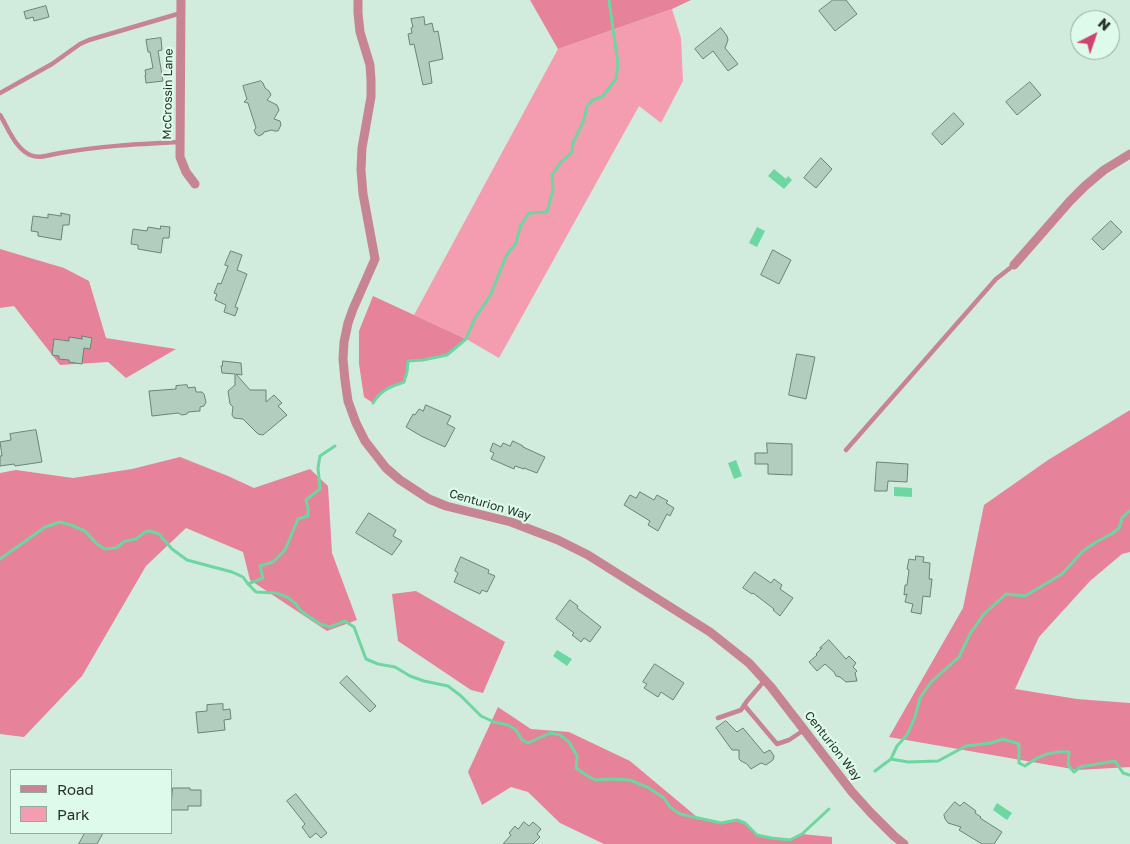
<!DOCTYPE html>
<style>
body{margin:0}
#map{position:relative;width:1130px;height:844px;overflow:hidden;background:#d1ecdc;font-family:"Golos Text",sans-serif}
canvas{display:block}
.legend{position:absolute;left:10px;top:769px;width:162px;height:65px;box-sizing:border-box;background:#defaea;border:1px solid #94aa9e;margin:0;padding:6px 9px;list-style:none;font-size:15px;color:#26312b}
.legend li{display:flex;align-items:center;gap:10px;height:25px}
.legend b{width:25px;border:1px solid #94aa9e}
.north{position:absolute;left:1070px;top:10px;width:50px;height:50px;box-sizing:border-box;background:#defaea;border:1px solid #94aa9e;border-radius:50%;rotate:41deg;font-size:14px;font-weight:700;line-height:20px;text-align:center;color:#26312b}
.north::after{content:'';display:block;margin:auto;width:18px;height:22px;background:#d0426f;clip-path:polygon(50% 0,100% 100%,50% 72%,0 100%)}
</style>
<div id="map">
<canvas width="1130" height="844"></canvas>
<ul class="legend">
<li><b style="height:6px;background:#c78493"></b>Road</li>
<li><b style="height:14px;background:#f49db1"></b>Park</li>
</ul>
<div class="north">N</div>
</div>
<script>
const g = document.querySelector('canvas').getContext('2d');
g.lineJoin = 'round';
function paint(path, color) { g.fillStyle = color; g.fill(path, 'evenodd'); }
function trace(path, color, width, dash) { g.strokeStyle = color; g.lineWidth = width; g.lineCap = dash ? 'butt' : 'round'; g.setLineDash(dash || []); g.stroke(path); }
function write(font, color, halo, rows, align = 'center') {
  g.font = font + ' "Golos Text",sans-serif'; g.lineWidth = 4.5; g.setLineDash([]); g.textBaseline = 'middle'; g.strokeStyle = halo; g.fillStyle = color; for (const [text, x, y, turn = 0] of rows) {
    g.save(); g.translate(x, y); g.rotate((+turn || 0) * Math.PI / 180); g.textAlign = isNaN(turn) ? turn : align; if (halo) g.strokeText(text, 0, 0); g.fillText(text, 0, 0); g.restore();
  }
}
const green = new Path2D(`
 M672,9L681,38L683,81L661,123L639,106L499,358L466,339L414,315L558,49Z`);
const forest = new Path2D(`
 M530,0H691L672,9L558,49Z
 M0,249L64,268L89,281L106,338L176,349L126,378L108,362L60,365L14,306L0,308Z
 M373,296L466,339L447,355L423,360L408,361L407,372L404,382C390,387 382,389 373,403L364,397L359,364V331Z
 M1130,410V552L1122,554L1090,581L1039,637L1015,689L1077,699L1130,703V767L1078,770L889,737L963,608L984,505L1048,460Z
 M180,457L228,476L254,488L310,469L328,486L332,553L357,620L327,631L250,580L243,552L186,528L146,566L82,676L24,737L0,734V473L16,470L73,478L132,469Z
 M416,591L505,642L483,693L471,690L398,641L392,594Z
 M498,707L531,729L569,732L630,761L697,817L721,823L737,820L745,823L757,835L771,838L790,840L802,834L832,837V844H604L560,823L528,792L511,787L482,805L468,772Z`);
const water = new Path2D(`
 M774,169L786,179L788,176L792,180L784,189L768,176Z
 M757,227L765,231L757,247L749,243Z
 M736,460L742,476L734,479L728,463Z
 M894,487L912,488V497L894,496Z
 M557,650L572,659L567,666L553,656Z
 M997,803L1012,813L1007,820L993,810Z`);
const stream = new Path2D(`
 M373,403C382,389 390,387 404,382L407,372L408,361L423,360L447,355L466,339L474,320L491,294L506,256L516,243L520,227L529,213L547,212L553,190L552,175L560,163L572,152L573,143L584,120L587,106L593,100L603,96L616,79L618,64L609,0
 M0,559L45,527L60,522L71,525L85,531L97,544L105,549L116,548L125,541L136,539L145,532L150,531L159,534L172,549L187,560L232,572L243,577L248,584L256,592L276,593L287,597L295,603L301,611L320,624L330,627L345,621L354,627L366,659L378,664L395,667L410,676L424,681L448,686L461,696L481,716L494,722L508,725L516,730L522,740L528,743L550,733L560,735L569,742L577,756L576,768L586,775L595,780L610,779L630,780L649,788L664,798L670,807L680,814L721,823L737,820L745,823L757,835L771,838L790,840L802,834L829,809
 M248,584L263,578L260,566L273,562L285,550L298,519L308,516V508L306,500L320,489L318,468L320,456L335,446
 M891,759L908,762L938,761L966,746L991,743L1003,739L1019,744V763L1025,766C1039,756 1051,750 1069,752L1068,765L1074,772L1080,767L1115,761L1123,773L1130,775
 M875,771L891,759L897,746L907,735L915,717L920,698L931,682L959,657L970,634L983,615L1006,594L1025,596L1062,574L1083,551L1096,542L1113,533L1119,528L1122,518L1129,511L1130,512`);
const building = new Path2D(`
 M833,0H846L857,14L835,31L819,11Z
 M46,6L49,17L34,21L33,17L26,19L24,12Z
 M424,17L425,25L432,23L434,32L438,31L443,59L429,62L432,83L423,85L414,44L410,45L408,34L412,33L411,28L413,27L411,19Z
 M721,28L727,36L728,40L725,48L738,64L728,71L713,51L703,59L695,49Z
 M161,38L162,50L158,51L163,81L146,83L145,75H146L145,70L153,68L150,52H148L146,40Z
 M261,81L263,83L265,88L269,91L271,95L267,100L277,105L279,110L274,119L280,121L281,125L278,131H274L272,130L264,132L263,134L259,136L256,134L254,130L256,128L248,103L244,102L247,99L243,86Z
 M1030,82L1041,95L1017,115L1006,102Z
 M954,113L964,124L942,145L932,134Z
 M821,158L832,169L816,188L804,178Z
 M61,213L70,215L69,225H63L61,240L38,236V232L31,231L33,216L48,218V214L61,216Z
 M1111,221L1122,232L1103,250L1092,239Z
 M161,226L170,227L169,238H163L161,253L138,249V245L131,244L133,229L147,231L148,227L160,229Z
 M773,250L791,260L779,284L761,275Z
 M231,251L242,255L237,270L247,274L235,307L238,308L235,316L224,312L226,305L215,300L217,294L214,293L218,283L221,284L228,266L225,265Z
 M82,336L92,338L90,349L84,348L82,364L69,362V360L59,359V356L52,355L54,339L69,341V337L82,339Z
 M797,354L815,357L806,399L789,395Z
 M223,361L241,363L242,375L236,374L250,390H266V402L274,395L282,403L278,406L287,415L263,435L258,434L243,419L234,418L232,415L233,407L230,404L228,391L235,385V374L222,373L221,366H222Z
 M187,385L188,388L195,387L196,392H202L204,394L206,402L204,406L200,407V411L188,412L187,414L182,415L178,413L152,416L149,391L176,389V386Z
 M426,405L451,416L447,424L455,428L445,447L421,436L406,427L413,414L415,415L419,409L423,411Z
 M36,430L42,462L15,466L14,464L0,466V456H2L0,442L11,440L10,434Z
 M513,441L523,446V447L545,457L537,473L524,468V469L515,466L514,469L491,459L494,453L490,451L493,443L501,447L503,443L510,446Z
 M767,443L792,444V475L768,474V464H755V453H767Z
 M877,462L908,464L907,482L888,481L887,491H875Z
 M640,492L654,500L657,495L668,501L666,503L674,508L670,516L667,514L658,531L648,525L650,521L624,505L630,495L636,498Z
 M369,513L396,530L393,536L402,541L392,555L356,533Z
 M916,556L924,557L923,562L930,563L929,579H932L930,597L923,596L921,614L911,612L913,604L905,602L907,594L904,595L905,585H907L909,570L907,569L909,559L915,560Z
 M461,557L489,570L488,573L495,576L487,592L482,590L480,594L454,582L458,573L455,571Z
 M755,572L771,583L774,579L782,585L780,589L793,598L780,616L773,610L774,609L753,593L752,594L743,588Z
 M570,600L578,606L577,608L601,627L590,642L584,638L581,642L572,635L574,633L556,619Z
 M829,640L846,659L849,656L856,663L853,667L857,671L855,673L857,681L846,682L840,677L836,676L834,672L825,664L817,671L809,662L817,655L816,654L822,648H820Z
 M655,664L684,683L673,700L661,692L658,697L644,688L647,684L643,682Z
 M347,676L376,706L370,712L340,683Z
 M223,704V710L230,709L231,719L224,720L225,730L198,733L196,712L207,711V705Z
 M726,721L737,732L743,728L764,753L770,750L774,756L773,760L766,765L761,763L751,769L747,764L741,761L739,759V750H732L716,728Z
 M173,788H190V790H201V806H188V810H171Z
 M296,794L327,833L321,838L316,833L310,838L302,827L305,824L287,801Z
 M955,802L960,806L964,802L976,811L975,813L981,817L980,818L1002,832L994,844H982L959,830L961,827L948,823L945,819L944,815Z
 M524,822L529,826L533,822L541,829L537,834L540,837L533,844H503L511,835L509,833L515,826L518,829Z
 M85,833H103L97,844H79Z`);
const lane = new Path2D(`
 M0,93L52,64L80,44L89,40L181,13
 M0,115C8,128 15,148 30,155C41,159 48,155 60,153C99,146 139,144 179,142
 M846,450L996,279L1014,265
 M744,705L777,744L789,740L804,730
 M718,718L741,710L747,701L765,680`);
const street = new Path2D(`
 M181,0L180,157L186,172L195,184
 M358,0V13L360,32L370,65L371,80V97L362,148L361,170L363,194L375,259L353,309L348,323L344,342L343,359L345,380L348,401L356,423L365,441L386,468L400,480L429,499L446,506L511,522L558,540L588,555L710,632L749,663L771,687L852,792L871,813L894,836L904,844
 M1014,265L1070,201L1085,186L1104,170L1130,154`);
const streetNames = [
 ["McCrossin Lane",168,94,-89],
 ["Centurion Way",490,505,16],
 ["Centurion Way",833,746,52]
];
paint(green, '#f49db1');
paint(forest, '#e6829a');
paint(water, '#6dd6a1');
trace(stream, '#6dd6a1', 3);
paint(building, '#b2ccbd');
trace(building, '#6b8475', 1);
trace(lane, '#c78493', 4.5);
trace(street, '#c78493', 9);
write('12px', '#26312b', '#defaea', streetNames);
</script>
